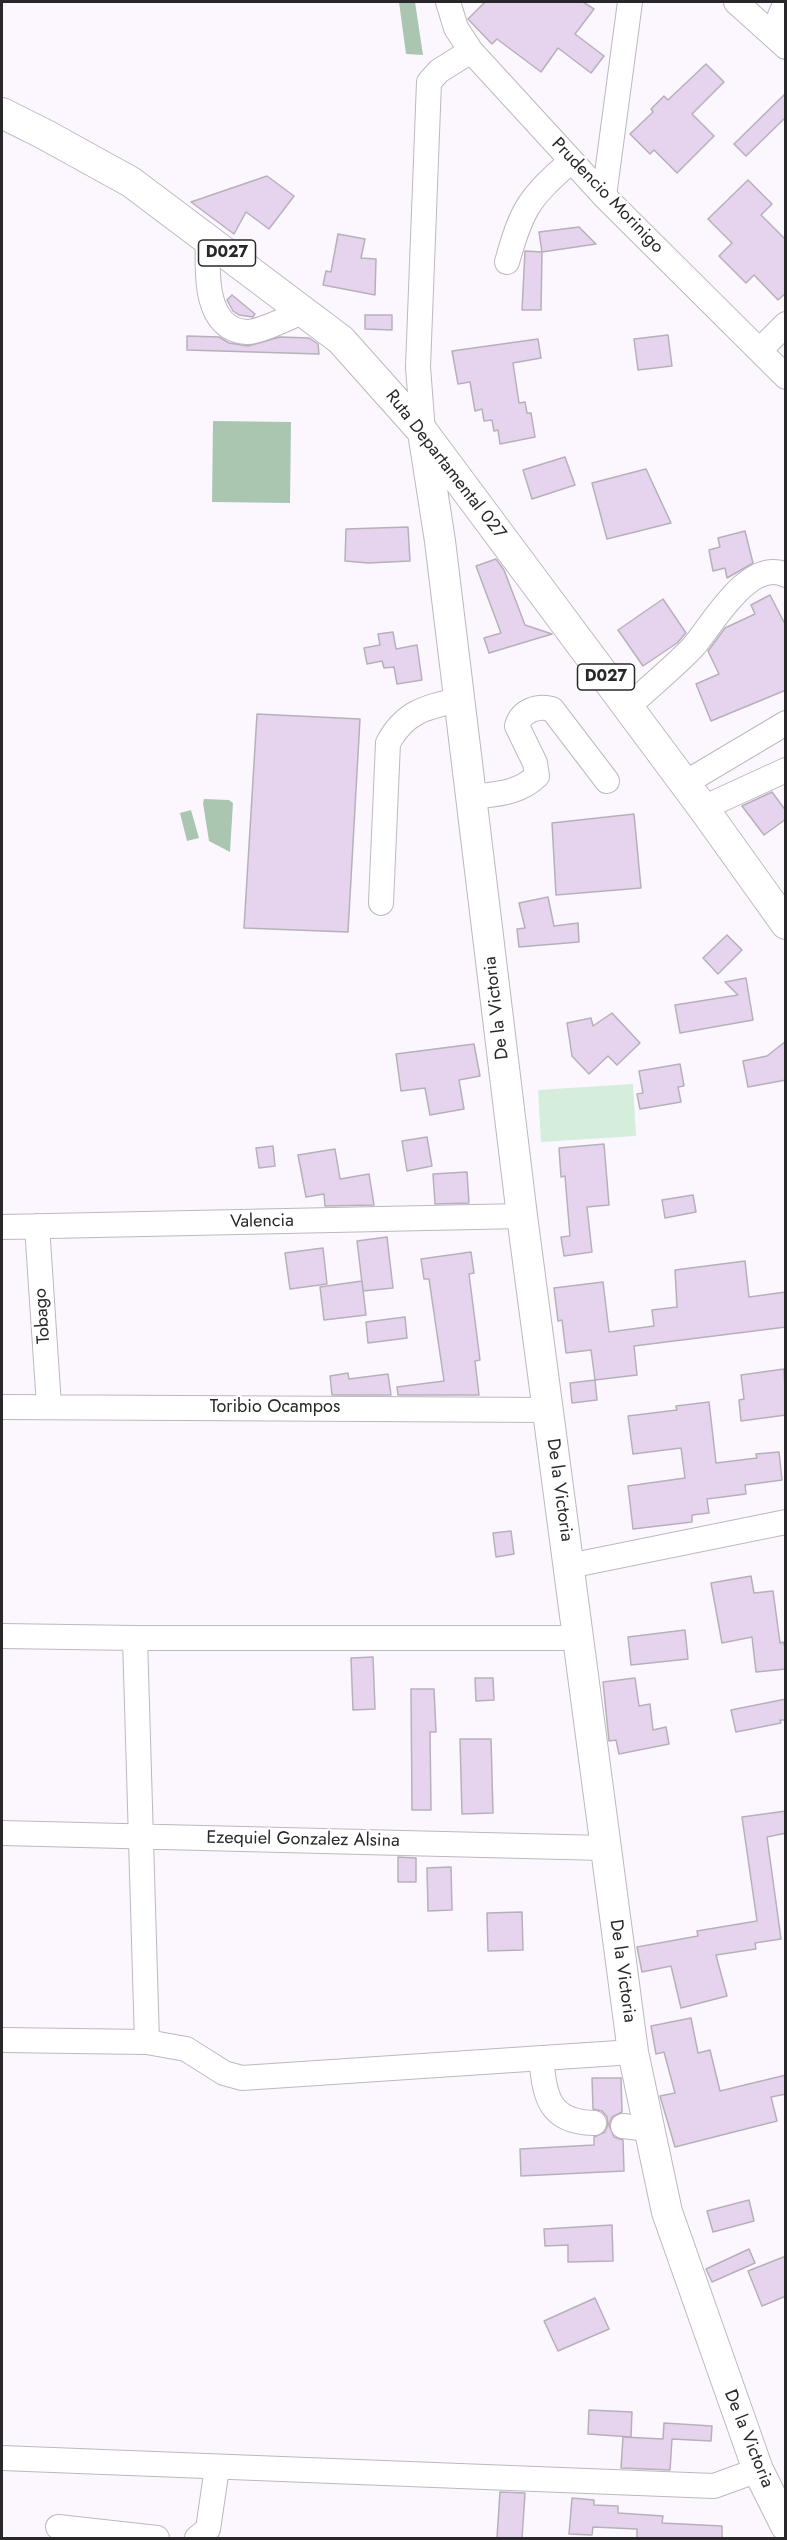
<!DOCTYPE html>
<style>
body{margin:0}
#map{position:relative;width:787px;height:2540px;overflow:hidden;background:#fcf7fe;font-family:Jost,sans-serif}
canvas{display:block}
.frame{position:absolute;inset:0;border:3px solid #29272a;pointer-events:none}
</style>
<div id="map">
<canvas width="787" height="2540"></canvas>
<div class="frame"></div>
</div>
<script>
const g = document.querySelector('canvas').getContext('2d');
g.lineJoin = 'round';
function paint(path, color) { g.fillStyle = color; g.fill(path, 'evenodd'); }
function trace(path, color, width, dash) { g.strokeStyle = color; g.lineWidth = width; g.lineCap = dash ? 'butt' : 'round'; g.setLineDash(dash || []); g.stroke(path); }
function write(font, color, halo, rows, align = 'center') {
  g.font = font + ' Jost,sans-serif'; g.lineWidth = 4.5; g.setLineDash([]); g.textBaseline = 'middle'; g.strokeStyle = halo; g.fillStyle = color; for (const [text, x, y, turn = 0] of rows) {
    g.save(); g.translate(x, y); g.rotate((+turn || 0) * Math.PI / 180); g.textAlign = isNaN(turn) ? turn : align; if (halo) g.strokeText(text, 0, 0); g.fillText(text, 0, 0); g.restore();
  }
}
const green = new Path2D(`
 M633,1084L636,1136L541,1142L538,1090Z`);
const water = new Path2D(`
 M399,2H415L423,55L406,54Z
 M213,421L291,422L290,503L212,502Z
 M204,799L229,800L233,803L230,852L209,841L203,803Z
 M191,810L199,838L187,841L180,813Z`);
const building = new Path2D(`
 M485,2H583L594,9L575,34L604,56L591,73L558,48L541,72L497,39L492,44L468,19Z
 M706,64L724,82L692,114L714,136L677,173L654,150L650,154L630,134L653,112L651,109L664,96L668,100Z
 M786,93V117L746,156L734,144Z
 M267,176L294,196L269,229L246,212L234,234L191,202Z
 M748,180L772,204L761,215L786,240V293L778,300L754,275L746,283L719,256L732,243L708,219Z
 M579,227L596,244L542,252L539,232Z
 M338,234L365,239L361,258L376,259L375,295L323,285L326,271L331,272Z
 M525,251L542,252L541,310H522Z
 M232,295L255,314L253,317L239,315L233,311L227,300Z
 M365,315H392V330L365,329Z
 M668,335L672,366L638,370L634,339Z
 M187,336L219,337L229,343L248,346L280,337L309,338L318,344L319,354L187,350Z
 M538,339L541,358L513,363L519,403L525,402L527,413H531L535,437L500,444L498,430L494,431L492,420L484,421L482,409L475,411L470,382L458,384L452,351Z
 M565,457L575,485L532,499L523,470Z
 M646,469L671,523L607,539L592,483Z
 M408,527L410,561L368,563L345,561L346,529Z
 M745,531L753,563L727,578L725,568L713,571L709,550L720,547L718,538Z
 M496,559L504,570L525,625L552,634L489,653L484,638L501,633L476,566Z
 M770,595L786,626V690L711,721L696,684L719,674L708,651L725,628L755,614L751,605Z
 M663,599L686,633L677,643L643,666L618,630Z
 M393,632L396,649L417,645L422,680L397,684L394,667L384,668L382,661L367,664L364,648L380,645L378,634Z
 M257,714L360,719L348,932L244,928Z
 M772,792L786,811V819L764,835L742,806Z
 M634,814L641,888L556,895L552,823Z
 M548,897L554,926L578,923L579,942L519,947L517,929L525,928L519,903Z
 M727,935L742,950L718,974L703,958Z
 M746,978L753,1020L680,1033L675,1005L738,995L725,982Z
 M612,1013L640,1043L617,1065L608,1056L589,1074L572,1056L567,1023L591,1018L593,1026Z
 M786,1041V1080L748,1087L743,1061L767,1056Z
 M474,1044L480,1076L459,1080L464,1109L430,1115L425,1088L401,1091L396,1054Z
 M680,1064L684,1086L678,1087L681,1102L640,1109L637,1094L643,1093L639,1071Z
 M427,1137L432,1166L407,1171L402,1141Z
 M604,1144L609,1205L587,1207L592,1252L564,1256L561,1237L570,1236L565,1176L561,1177L559,1148Z
 M273,1146L275,1166L259,1168L256,1148Z
 M335,1149L340,1179L369,1174L374,1205L325,1206L324,1194L306,1197L298,1155Z
 M467,1172L469,1203L435,1204L433,1174Z
 M693,1195L696,1212L665,1218L662,1200Z
 M387,1237L393,1288L363,1291L357,1241Z
 M323,1248L327,1284L290,1289L285,1253Z
 M471,1252L474,1273L469,1274L480,1360L475,1361L479,1395H398L397,1387L444,1381L429,1279H424L421,1259Z
 M745,1261L749,1297L786,1292V1327L634,1346L637,1375L595,1380L591,1350L566,1353L562,1320L558,1321L554,1288L603,1282L609,1332L654,1326L652,1310L677,1307L675,1270Z
 M362,1281L366,1315L324,1320L320,1287Z
 M405,1317L407,1338L368,1343L366,1322Z
 M784,1369L786,1415L741,1421L739,1400L744,1399L741,1375Z
 M348,1373L349,1379L388,1374L391,1395H332L330,1376Z
 M595,1380L597,1400L572,1403L570,1383Z
 M709,1402L716,1463L757,1458L756,1454L779,1452L782,1480L745,1485L746,1494L707,1499L709,1513L692,1515V1522L633,1529L628,1486L685,1478L681,1448L633,1454L628,1416L677,1410L676,1406Z
 M511,1531L514,1554L496,1557L493,1533Z
 M751,1576L754,1593L773,1591L780,1643L783,1642L786,1649V1669L756,1672L752,1637L722,1643L711,1583Z
 M685,1630L688,1659L631,1665L628,1637Z
 M373,1657L375,1709L353,1710L351,1658Z
 M475,1678H493L494,1700L476,1701Z
 M635,1678L639,1706L650,1704L653,1730L666,1727L669,1744L619,1754L616,1740L609,1741L603,1682Z
 M411,1689H434L436,1732H430L431,1810H412Z
 M786,1699V1720H780L781,1723L736,1732L731,1710Z
 M460,1739H491L493,1813L462,1814Z
 M786,1811V1833L767,1837L781,1939L755,1943L756,1949L716,1955L727,1996L681,2008L671,1966L642,1972L637,1947L698,1936L697,1931L757,1921L742,1817Z
 M398,1857L416,1858V1882H398Z
 M451,1867L452,1910L428,1911L427,1868Z
 M522,1912L523,1950L488,1951L487,1913Z
 M691,2018L698,2053L710,2050L720,2091L786,2075V2094L771,2097L777,2121L675,2147L660,2096L675,2093L664,2052L656,2054L651,2026Z
 M592,2078H621L622,2112L612,2117L609,2125L614,2137L623,2140L624,2171L521,2176L520,2149L594,2145V2137L605,2132L608,2124L607,2117L602,2111L593,2109Z
 M749,2200L754,2221L713,2232L707,2211Z
 M612,2225L613,2261L568,2262V2245L545,2246L544,2229Z
 M749,2249L755,2263L712,2282L706,2269Z
 M786,2256V2296L762,2306L748,2271Z
 M595,2298L609,2329L558,2351L544,2321Z
 M589,2410L632,2412L631,2437L588,2434Z
 M664,2423L712,2426L711,2441L672,2439L670,2470L621,2468L623,2437L663,2439Z
 M500,2492L525,2493L522,2538H497Z
 M572,2498L594,2500V2505L618,2506V2513L663,2516L662,2523L722,2526V2538H637V2529L593,2527L592,2535L569,2534Z`);
const minor = new Path2D(`
 M448,2L456,28L471,51L604,196L786,377
 M736,2L786,47
 M772,34L786,2
 M604,196L630,2
 M208,239C207,269 203,330 247,332C260,332 290,317 304,311
 M507,262C522,208 529,198 571,161
 M760,350L786,324
 M423,432L418,367L429,82L439,71L471,51
 M628,707C649,687 673,668 693,647C712,625 749,557 786,575
 M685,783L786,723
 M471,797C496,794 518,794 537,776L535,763L517,726C521,711 537,705 552,709L607,781
 M703,808L786,770
 M381,903L388,743C405,711 427,707 459,700
 M37,1226L49,1406
 M2,1227L522,1216
 M2,1407L548,1410
 M569,1566L786,1522
 M2,1636L135,1638H579
 M135,1638L147,2042
 M2,1833L604,1848
 M2,2040L147,2042L186,2049L224,2073L242,2078L633,2052
 M541,2058C545,2096 548,2122 594,2123
 M623,2126L648,2129
 M2,2458L714,2486L758,2470
 M58,2527L157,2538
 M197,2538L208,2529L217,2468`);
const major = new Path2D(`
 M2,113L44,134L131,182L341,340L423,432L703,808L786,924
 M423,432L440,541L522,1216L633,2052L667,2212L758,2470L786,2526`);
const shields = [
 [227,253,57],
 [606,677,57]
];
const shieldNames = [
 ["D027",227,253],
 ["D027",606,677]
];
const streetNames = [
 ["Prudencio Morinigo",607,196,46],
 ["Ruta Departamental 027",445,465,52],
 ["De la Victoria",497,1008,-97],
 ["Valencia",262,1222,-1],
 ["Tobago",43,1316,-94],
 ["Toribio Ocampos",275,1408],
 ["De la Victoria",559,1490,82],
 ["Ezequiel Gonzalez Alsina",303,1840,1],
 ["De la Victoria",622,1971,82],
 ["De la Victoria",748,2439,68]
];
paint(green, '#d5eddb');
paint(water, '#aac6b1');
paint(building, '#e6d4ef');
trace(building, '#b6b1b9', 1.5);
trace(minor, '#bdb8c0', 26);
trace(major, '#bdb8c0', 32);
trace(minor, '#fff', 24);
trace(major, '#fff', 30);
for (const [x, y, w] of shields) { const box = new Path2D(); box.roundRect(x - w / 2, y - 13, w, 26, 4.5); g.fillStyle = '#fff'; g.fill(box); trace(box, '#29272a', 1.5); }
write('bold 16px', '#29272a', null, shieldNames);
write('18px', '#29272a', '#fff', streetNames);
</script>
